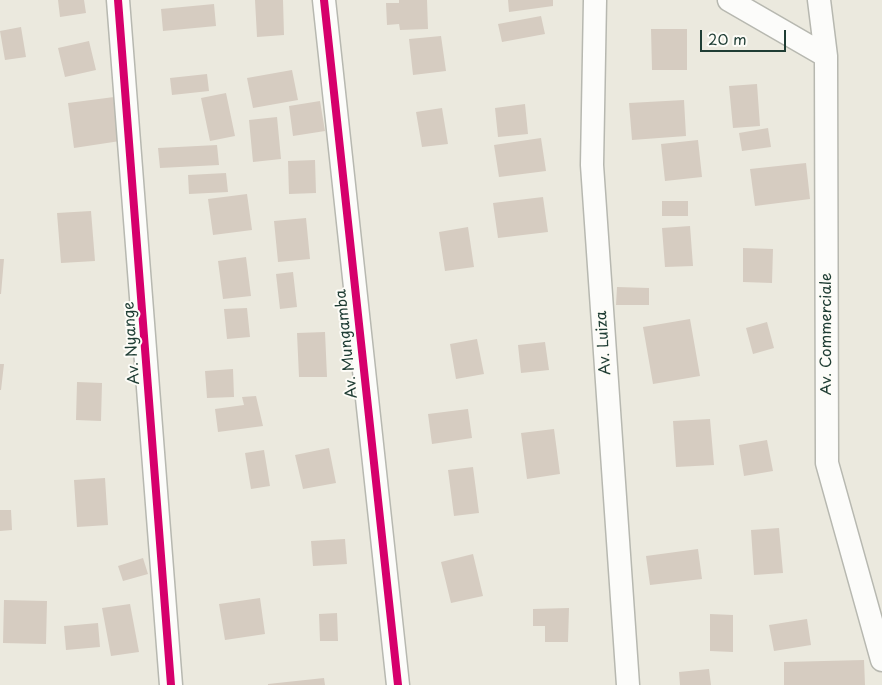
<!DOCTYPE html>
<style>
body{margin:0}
#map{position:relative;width:882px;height:685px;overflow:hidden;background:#ebe9de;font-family:"Playpen Sans",sans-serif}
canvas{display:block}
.scale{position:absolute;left:700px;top:30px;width:86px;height:22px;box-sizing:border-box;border:2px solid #1f3d34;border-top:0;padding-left:6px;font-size:15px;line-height:18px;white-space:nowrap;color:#1f3d34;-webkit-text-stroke:4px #fdfcf7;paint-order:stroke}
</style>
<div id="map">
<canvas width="882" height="685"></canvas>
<div class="scale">20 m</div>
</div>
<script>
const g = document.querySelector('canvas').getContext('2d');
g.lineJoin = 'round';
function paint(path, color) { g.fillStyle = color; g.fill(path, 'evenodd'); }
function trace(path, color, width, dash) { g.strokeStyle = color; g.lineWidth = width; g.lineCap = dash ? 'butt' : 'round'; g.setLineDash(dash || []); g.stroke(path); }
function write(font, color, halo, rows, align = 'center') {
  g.font = font + ' "Playpen Sans",sans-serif'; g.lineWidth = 4; g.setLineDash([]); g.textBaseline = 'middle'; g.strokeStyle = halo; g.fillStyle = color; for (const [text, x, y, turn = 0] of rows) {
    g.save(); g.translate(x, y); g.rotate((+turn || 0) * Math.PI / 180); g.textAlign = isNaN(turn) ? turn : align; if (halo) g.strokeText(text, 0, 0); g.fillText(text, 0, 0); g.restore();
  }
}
const building = new Path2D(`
 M58,0H84L86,13L60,17Z
 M255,0H283L284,35L257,37Z
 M399,0H427L428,29L400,30L399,24L387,25L386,3H399Z
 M508,0H553V6L509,12Z
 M214,4L216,26L163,31L161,9Z
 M541,16L545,34L502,42L498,24Z
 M21,27L26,57L5,60L0,31Z
 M651,29H687V70H652Z
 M441,36L446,71L413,75L409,39Z
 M89,41L96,70L65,77L58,48Z
 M292,70L298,100L253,108L247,78Z
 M207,74L209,91L172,95L170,78Z
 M757,84L760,126L733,128L729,86Z
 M226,93L235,136L210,141L201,98Z
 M114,97L120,141L74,148L68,103Z
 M684,100L686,136L632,140L629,103Z
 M320,101L325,131L293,136L289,106Z
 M525,104L528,134L498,137L495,108Z
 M442,108L448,144L422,147L416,112Z
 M277,117L281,159L253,162L249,120Z
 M768,128L771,147L742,151L739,133Z
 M541,138L546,171L499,177L494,145Z
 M698,140L702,177L665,181L661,144Z
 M217,145L219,165L160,168L158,148Z
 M315,160L316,193L289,194L288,161Z
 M806,163L810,199L755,206L750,169Z
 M226,173L228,192L189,194L188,175Z
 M247,194L252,230L213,235L208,199Z
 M543,197L548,232L498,238L493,203Z
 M662,201H688V216H662Z
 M91,211L95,261L61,263L57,213Z
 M306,218L310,259L278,262L274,221Z
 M690,226L693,266L665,267L662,228Z
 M468,227L474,267L445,271L439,232Z
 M743,248L773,249L772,283L743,282Z
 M246,257L251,296L223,299L218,261Z
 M0,259H4L1,294H0Z
 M293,272L297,307L280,309L276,274Z
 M617,287L649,288V305H616Z
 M247,308L250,337L227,339L224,309Z
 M690,319L700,376L653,384L643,327Z
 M767,322L774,348L753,354L746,328Z
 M325,332L327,377H299L297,333Z
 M477,339L484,374L456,379L450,344Z
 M545,342L549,370L521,373L518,345Z
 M0,364H4L1,390H0Z
 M233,369L234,397L207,398L205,371Z
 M77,382L102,383L101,421L76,420Z
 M256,396L263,426L218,432L215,409L244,405L242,397Z
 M468,409L472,438L432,444L428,414Z
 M710,419L714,465L676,467L673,421Z
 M554,429L560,474L527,479L521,433Z
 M767,440L773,471L744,476L739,445Z
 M329,448L336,483L303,489L295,455Z
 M264,450L270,486L251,489L245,453Z
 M473,467L479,513L454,516L448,470Z
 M105,478L108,525L77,527L74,480Z
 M0,510H11L12,530L0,531Z
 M779,528L783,573L754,575L751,530Z
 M345,539L347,564L313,566L311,541Z
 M698,549L702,579L650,585L646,556Z
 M473,554L483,596L451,603L441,562Z
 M143,558L148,574L123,581L118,566Z
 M260,598L265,634L225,640L219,604Z
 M4,600L47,601L46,644L3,643Z
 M130,604L139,652L111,656L102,608Z
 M569,608L568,642H545V626H533V609Z
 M337,613L338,641H320L319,614Z
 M710,614L733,615V652L710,651Z
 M807,619L811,645L774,651L769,625Z
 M98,623L100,647L66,650L64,626Z
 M864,660L865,685H784V662Z
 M709,669L711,685H680L679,672Z
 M324,678L325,685H268V684Z`);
const street = new Path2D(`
 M118,0L171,685
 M324,0L398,685
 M595,0L592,165L628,685
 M729,0L826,56
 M819,0L826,56L827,463L882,660`);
const cycleway = new Path2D(`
 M118,0L171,685
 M324,0L398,685`);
const streetNames = [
 ["Av. Commerciale",827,334,-90],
 ["Av. Nyange",132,343,-94],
 ["Av. Luiza",604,343,-94],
 ["Av. Mungamba",347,344,-96]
];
paint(building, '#d6ccc1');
trace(street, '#b7b8b0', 25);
trace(street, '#fcfcfa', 22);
trace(cycleway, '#d6006c', 8);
write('15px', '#1f3d34', '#fdfcf7', streetNames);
</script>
